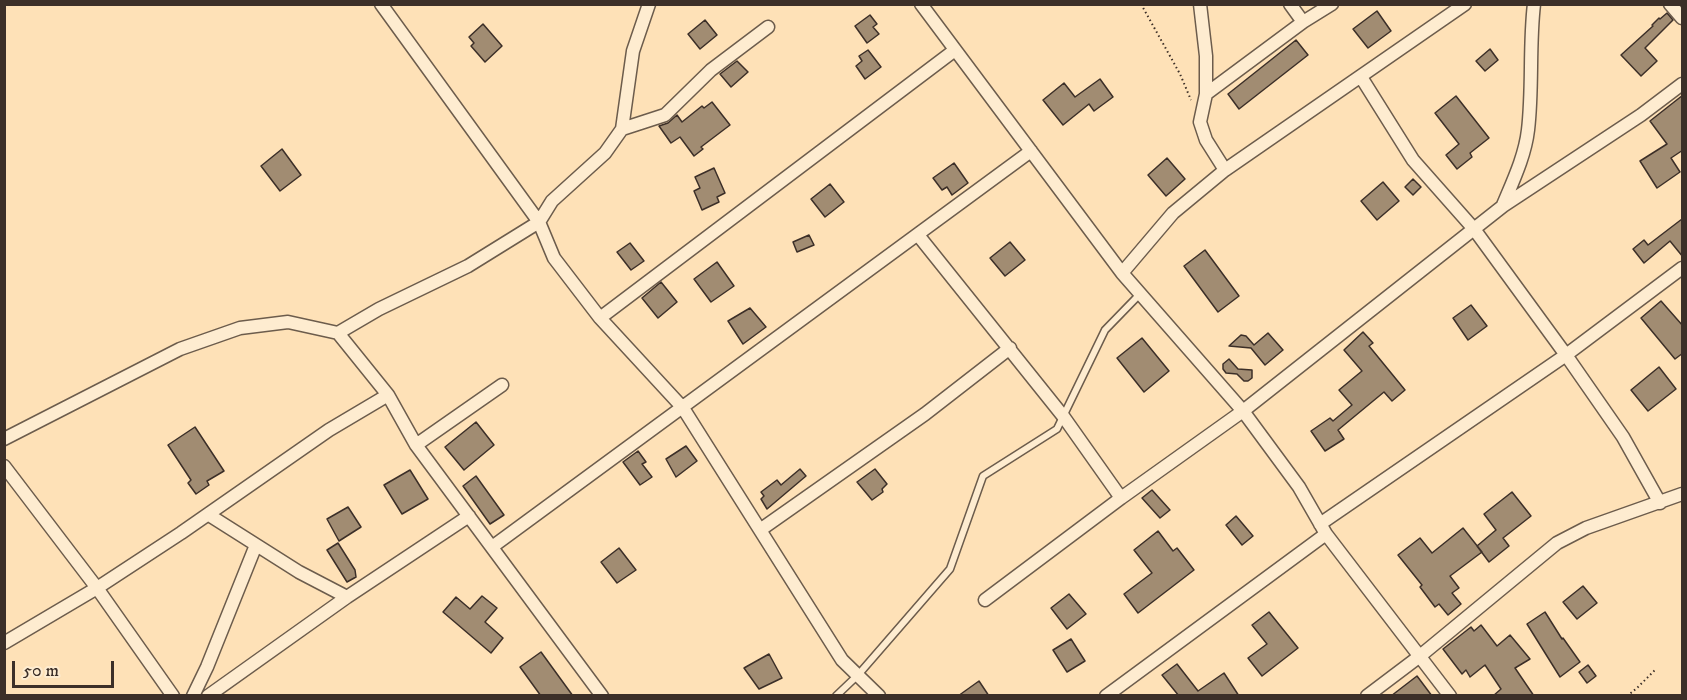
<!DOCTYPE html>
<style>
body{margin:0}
#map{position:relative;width:1687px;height:700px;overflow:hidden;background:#fee1b7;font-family:"IM FELL DW Pica",serif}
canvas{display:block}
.frame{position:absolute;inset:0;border:6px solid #3c2f28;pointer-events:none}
.scale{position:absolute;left:12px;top:661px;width:102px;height:27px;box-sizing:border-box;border:3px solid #3c2f28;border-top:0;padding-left:8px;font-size:18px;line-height:21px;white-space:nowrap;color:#3c2f28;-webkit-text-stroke:4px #feecd0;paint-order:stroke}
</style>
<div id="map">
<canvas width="1687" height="700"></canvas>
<div class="frame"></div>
<div class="scale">50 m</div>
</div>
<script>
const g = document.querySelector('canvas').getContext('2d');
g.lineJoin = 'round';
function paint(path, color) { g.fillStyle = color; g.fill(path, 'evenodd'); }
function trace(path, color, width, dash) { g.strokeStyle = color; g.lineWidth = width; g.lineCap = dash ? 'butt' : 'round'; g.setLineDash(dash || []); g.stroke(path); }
const building = new Path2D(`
 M1377,11L1391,31L1368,48L1353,29Z
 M1667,13L1673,20L1645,48L1657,61L1641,76L1621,55L1653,26L1652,25L1659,18L1660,19Z
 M870,15L877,24L873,27L879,34L867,43L855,26Z
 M705,20L717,35L700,49L688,34Z
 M483,24L502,46L485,62L471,46L474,43L469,37Z
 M1296,40L1308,55L1239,109L1228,94Z
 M1490,49L1498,60L1485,71L1476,61Z
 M868,50L881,67L865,79L856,66L862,61L859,56Z
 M737,61L748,72L731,87L720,74Z
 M1100,79L1113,97L1094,111L1089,104L1063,125L1043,100L1064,83L1075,97Z
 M1683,95V150L1671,158L1680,172L1657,188L1640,161L1667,144L1650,121Z
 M1456,96L1489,138L1470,153L1472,157L1457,169L1446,155L1459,144L1435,113Z
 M712,102L730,125L701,147L703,149L694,156L680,137L671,143L659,126L668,123L677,115L682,122L702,106L704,108Z
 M282,149L301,175L280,191L261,166Z
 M1167,158L1185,179L1166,196L1148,175Z
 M954,163L968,183L952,195L947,187L942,190L933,178Z
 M714,168L725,193L717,197L719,202L702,210L694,191L700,188L695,177Z
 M1413,179L1421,187L1413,195L1405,187Z
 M1383,182L1399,201L1377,220L1361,201Z
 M830,184L844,202L825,217L811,199Z
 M1682,219L1683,257L1670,241L1644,263L1633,249L1644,240L1648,245Z
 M809,235L814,245L797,252L793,242Z
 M1010,242L1025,260L1005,276L990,258Z
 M630,243L644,261L631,270L617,252Z
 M1205,250L1239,296L1218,312L1184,266Z
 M717,262L734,286L711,302L694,279Z
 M661,282L677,302L658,318L642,298Z
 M1661,301L1683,326V353L1675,359L1641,318Z
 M1471,305L1487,326L1468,340L1453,318Z
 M750,308L766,327L743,344L728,321Z
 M1363,332L1373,343L1369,346L1405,390L1392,401L1384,392L1338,430L1344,439L1325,451L1311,431L1330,418L1333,421L1352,405L1339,390L1362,371L1344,350Z
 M1268,333L1283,350L1265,365L1251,348L1229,346L1241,335L1246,336L1254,345Z
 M1142,338L1169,371L1144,392L1117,358Z
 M1229,359L1238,369L1252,370V378L1248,381H1244L1237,374L1226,373L1223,369V364Z
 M1659,367L1676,389L1648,411L1631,390Z
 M476,422L494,445L464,470L445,447Z
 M195,427L224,471L207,481L209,485L196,494L188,483L191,480L168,445Z
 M686,446L697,461L676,477L666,459Z
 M638,451L646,462L642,464L652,477L640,485L623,462Z
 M800,469L806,476L767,509L761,499L764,496L761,492L777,480L781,485Z
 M875,469L887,484L882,489L883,492L872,500L857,482Z
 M410,470L428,499L402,514L384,485Z
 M476,476L504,515L490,524L463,486Z
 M1152,490L1170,510L1160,518L1142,498Z
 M1512,492L1531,516L1503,538L1509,546L1489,562L1477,546L1496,530L1484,514Z
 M348,507L361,527L339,541L327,519Z
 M1236,516L1253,536L1242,545L1226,525Z
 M1463,528L1482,552L1450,576L1459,588L1452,593L1461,604L1448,615L1439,604L1435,607L1420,587L1422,585L1398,555L1420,538L1432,553Z
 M1158,531L1173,551L1177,548L1194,570L1138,613L1124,594L1152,573L1134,550Z
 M338,543L355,570L356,577L347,582L327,550Z
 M619,548L636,570L617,583L601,562Z
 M1583,586L1597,603L1577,619L1563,602Z
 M1069,594L1086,614L1067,629L1051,608Z
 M482,596L497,608L485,622L503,638L491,653L443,612L456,597L470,609Z
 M1269,612L1298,648L1262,676L1248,658L1267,644L1252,625Z
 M1545,612L1562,639L1563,638L1580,662L1560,677L1527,624Z
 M1481,625L1497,646L1510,635L1530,659L1515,668L1534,696H1493L1501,689L1485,665L1470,677L1466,670L1462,674L1443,649L1471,627L1474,631Z
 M1071,639L1085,661L1067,672L1053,650Z
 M541,652L573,696H541L520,667Z
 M769,654L782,678L759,689L744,668Z
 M1177,664L1198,691L1224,673L1239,696H1179L1162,675Z
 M1588,665L1596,676L1587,683L1579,672Z
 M1417,676L1432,696H1391Z
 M979,681L989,696H958Z`);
const path = new Path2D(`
 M1141,4L1180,74L1191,100
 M1627,696L1637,688L1656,669`);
const service = new Path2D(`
 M836,696L858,675L950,569L983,476L1057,429L1105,330L1140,294`);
const minor = new Path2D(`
 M649,4L633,51L622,129L605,153L552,201L539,222L554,258L600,318L683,408L842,660L879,696
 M921,4L1122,273L1243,411L1299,487L1326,534L1450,696
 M1200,4L1206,56V94L1200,122L1206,140L1225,170
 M1290,4L1303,22
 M1670,4L1682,18
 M1361,77L1413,160L1474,229L1566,355L1623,437L1660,503
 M1206,94L1303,22L1332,4
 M622,129L665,115L711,70L768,27
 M1503,205C1513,181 1525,156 1528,130C1533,88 1529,46 1534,4
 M918,235L1063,416L1121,498
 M1122,273L1173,213L1225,170L1465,4
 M600,318L955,50
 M338,333L379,309L468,266L539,222L381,4
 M4,439L180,349L240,328L288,322L338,333L388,395L416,445L602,696
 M416,445L502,385
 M4,466L97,588L173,696
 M209,515L299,572L347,597
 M1320,524L1566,355L1682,268
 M760,530L925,414L1010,348
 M492,547L1031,151
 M985,600L1121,498L1243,411L1503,206L1641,115L1682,84
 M4,643L97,588L181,533L329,430L388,395
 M193,696L207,667L256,545
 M208,696L347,597L469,516
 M1106,696L1326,534
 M1367,696L1420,656L1557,543L1586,528L1682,494`);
paint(building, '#a18c72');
trace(building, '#3c2f28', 1.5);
trace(service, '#6c5c4c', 9);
trace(minor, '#6c5c4c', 15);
trace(path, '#3c2f28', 2, [1.5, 3]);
trace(service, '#feecd0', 6);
trace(minor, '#feecd0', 12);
</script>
